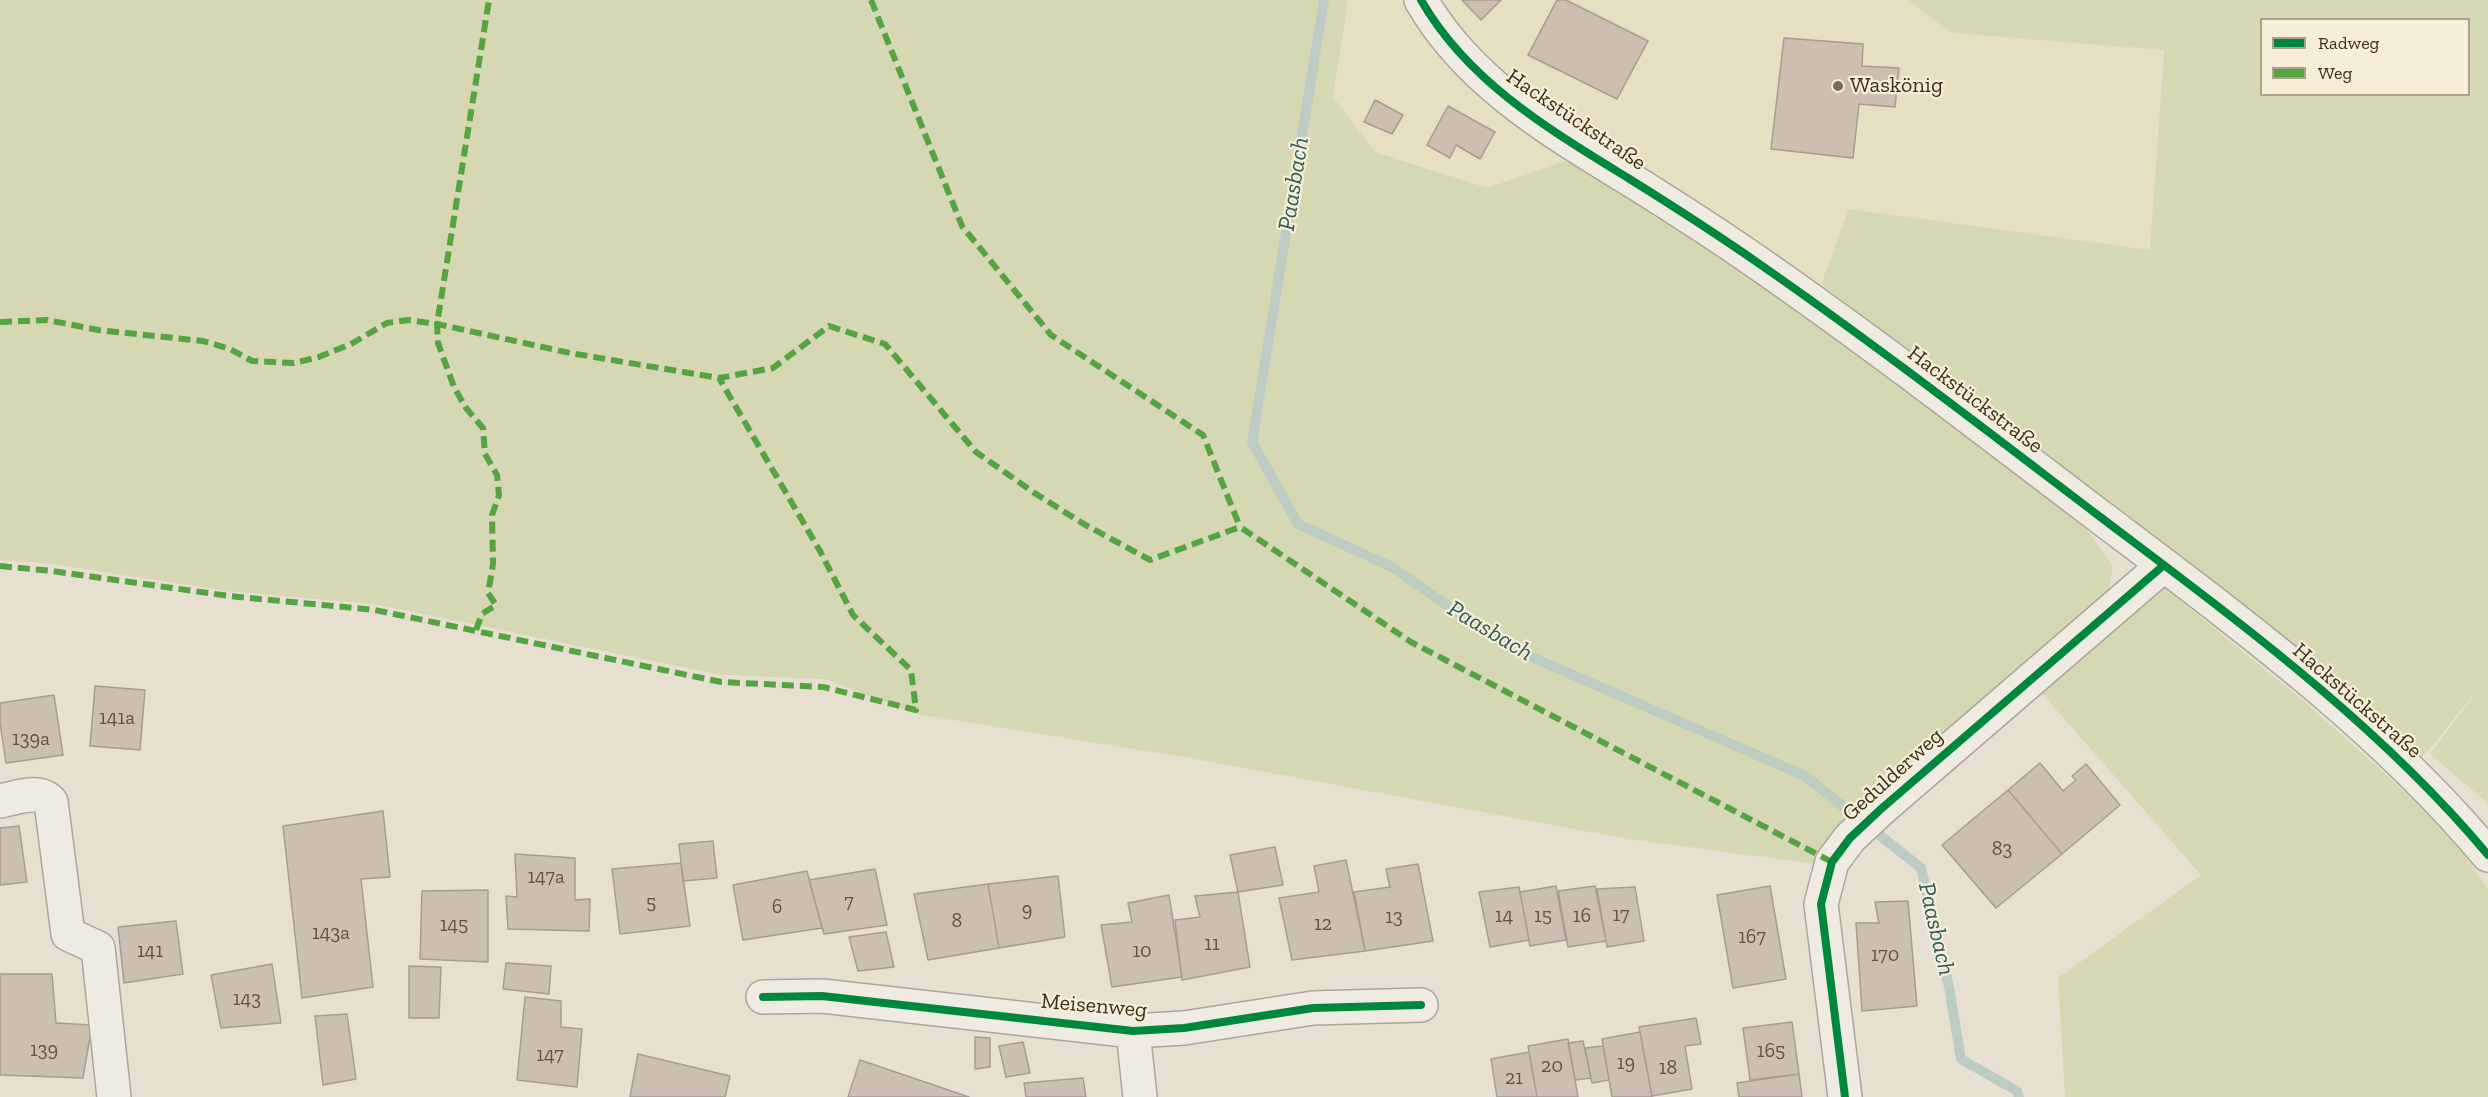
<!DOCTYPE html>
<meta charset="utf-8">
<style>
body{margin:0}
#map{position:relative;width:2488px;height:1097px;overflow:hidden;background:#e7e0d1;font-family:"Zilla Slab",serif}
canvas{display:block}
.legend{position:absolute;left:2260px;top:18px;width:210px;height:78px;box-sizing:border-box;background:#f7eed8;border:2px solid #ada18e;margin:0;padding:8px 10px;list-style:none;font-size:18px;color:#3d2e20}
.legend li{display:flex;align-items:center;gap:12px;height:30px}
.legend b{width:30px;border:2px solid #ada18e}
</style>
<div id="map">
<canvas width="2488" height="1097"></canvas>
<ul class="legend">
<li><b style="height:8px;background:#00873e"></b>Radweg</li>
<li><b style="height:8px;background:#54a441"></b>Weg</li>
</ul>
</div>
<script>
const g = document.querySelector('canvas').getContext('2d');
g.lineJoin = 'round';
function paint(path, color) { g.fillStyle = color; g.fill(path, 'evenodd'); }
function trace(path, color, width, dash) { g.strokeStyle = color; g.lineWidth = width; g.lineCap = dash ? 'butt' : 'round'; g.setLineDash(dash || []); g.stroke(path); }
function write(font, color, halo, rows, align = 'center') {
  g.font = font + ' "Zilla Slab",serif'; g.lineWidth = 4.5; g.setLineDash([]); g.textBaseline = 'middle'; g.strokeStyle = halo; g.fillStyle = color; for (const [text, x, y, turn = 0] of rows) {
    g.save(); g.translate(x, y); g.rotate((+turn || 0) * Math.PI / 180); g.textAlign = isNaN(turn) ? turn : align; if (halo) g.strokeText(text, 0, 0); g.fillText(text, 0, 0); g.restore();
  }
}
const farmland = new Path2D(`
 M1348,0H1407L1433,51L1463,83L1498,111L1570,159L1486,189L1376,152L1332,96Z
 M1437,0H1908L1952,33L2162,50L2151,250L1849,209L1820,283L1733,232L1498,74Z`);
const green = new Path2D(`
 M0,0H1348L1333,97L1375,152L1487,188L1571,159L1829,330L2086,529L2113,566L2107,600L1816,864L1628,839L1190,758L916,714L825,679L721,675L374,604L227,591L52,564L0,560Z
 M1908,0H2488V805L2483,799L2430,754L2482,685L2420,760L2007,425L1821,284L1849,209L2150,250L2164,50L1952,33ZM2262,20H2468V94H2262Z
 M2162,586L2306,703L2445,828L2488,889V1097H2065L2058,978L2201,875L2040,691Z`);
const stream = new Path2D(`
 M1324,0L1252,442L1298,524L1392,567L1506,646L1805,776L1921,868L1949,987L1961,1059L2017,1091L2019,1097`);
const building = new Path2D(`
 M1462,0H1501L1481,20Z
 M1557,0H1566L1648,41L1617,99L1528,55Z
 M1784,38L1863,44L1862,66L1899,68L1895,107L1859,104L1853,158L1771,149Z
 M1375,100L1403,115L1392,134L1364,122Z
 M1448,106L1495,132L1480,159L1456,145L1450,158L1427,145Z
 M95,686L145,690L140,750L90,746Z
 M54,695L63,755L6,763L0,723V703Z
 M2040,763L2063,791L2076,780L2072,776L2086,764L2120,805L2062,854L2008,790Z
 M2008,790L2062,854L1996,908L1942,845Z
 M383,811L390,877L361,879L373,987L302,998L283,826Z
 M19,826L27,882L0,885V828Z
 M713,841L717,878L683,881L679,844Z
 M1275,847L1283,885L1238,892L1230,855Z
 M515,854L575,858V900L590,899L589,931L508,929L506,896L517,897Z
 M1346,860L1365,951L1292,960L1279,898L1319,892L1314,866Z
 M681,863L690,926L620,934L612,869Z
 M1418,864L1433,941L1365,951L1354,892L1390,887L1386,869Z
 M875,869L887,925L824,934L809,880Z
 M807,871L822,928L743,940L733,885Z
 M1058,876L1065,937L999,948L988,884Z
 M988,884L999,948L928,960L914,894Z
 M1556,886L1566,940L1530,946L1520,892Z
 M1595,886L1606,941L1568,947L1558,891Z
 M1770,886L1786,979L1733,988L1717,895Z
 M1519,887L1529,940L1490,947L1479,892Z
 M1635,887L1644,941L1607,947L1597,889Z
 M488,890V962L420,959L422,891Z
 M1238,892L1250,967L1182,980L1175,920L1200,917L1195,896Z
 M1169,895L1182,977L1112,987L1101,925L1132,922L1128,903Z
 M1908,901L1917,1006L1862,1011L1856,923H1879L1875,902Z
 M176,921L183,974L124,983L118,927Z
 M886,932L894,967L858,971L849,937Z
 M506,963L551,966L549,994L503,989Z
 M272,964L281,1023L221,1028L211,975Z
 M409,966L441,967L439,1018H409Z
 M0,974H52L56,1023L92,1025L83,1078L0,1075Z
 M525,997L561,1001V1027L582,1029L577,1087L517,1080Z
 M347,1014L356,1079L323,1085L315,1016Z
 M1696,1018L1701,1044L1685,1046L1692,1089L1652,1096L1639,1027Z
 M1792,1022L1799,1074L1750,1080L1743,1028Z
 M1640,1032L1652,1097H1612L1602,1039Z
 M975,1037L990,1038V1067L975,1069Z
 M1568,1039L1578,1097H1537L1528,1046Z
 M1583,1041L1591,1078L1575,1080L1568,1043Z
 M1023,1042L1030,1073L1006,1077L999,1046Z
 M1603,1046L1609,1080L1592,1083L1585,1048Z
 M1529,1052L1537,1097H1497L1491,1059Z
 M638,1054L730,1076L725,1097H630Z
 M860,1060L969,1097H848Z
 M1799,1074L1802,1097H1739L1737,1083Z
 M1083,1078L1086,1097H1026L1024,1083Z`);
const minor = new Path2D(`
 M1421,0C1468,82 1550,130 1628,178C1673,206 1718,235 1761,265C1876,345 1987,431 2099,516C2235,619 2378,723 2488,855
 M0,801C16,798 39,788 51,802L68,934L98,948L114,1097
 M763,997L822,996L1133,1031L1184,1028L1313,1008L1421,1005
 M1133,1031L1140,1097
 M1845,1097L1821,904L1832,862L1850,838L1881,809L2164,565`);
const quiet = new Path2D(`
 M871,0L962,226L1051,335L1203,435L1240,527
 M0,322L47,320L98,330L203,341L230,349L252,361L294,363L319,357L351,344L387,323L408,320L437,324L570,353L719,378L773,368L829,326L885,344L976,452L1033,492L1082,523L1150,560L1240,527L1411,642L1832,862
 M0,566L52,571L229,596L375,610L721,682L823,687L916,710L911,670L853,615L820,551L719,378
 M476,630L482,614L496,605L488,593L493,564L492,515L499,495L497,475L485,454L483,428L466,408L454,387L438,343L437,324L489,0`);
const cycleway = new Path2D(`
 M1421,0C1468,82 1550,130 1628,178C1673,206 1718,235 1761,265C1876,345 1987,431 2099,516C2235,619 2378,723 2488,855
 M763,997L822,996L1133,1031L1184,1028L1313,1008L1421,1005
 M1845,1097L1821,904L1832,862L1850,838L1881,809L2164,565`);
const markers = [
 [1838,86,6,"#786c5e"]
];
const numberNames = [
 ["141a",117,718],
 ["139a",31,739],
 ["83",2002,849],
 ["147a",546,877],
 ["7",849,902],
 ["5",651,903],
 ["6",777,907],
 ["9",1027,910],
 ["17",1621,915],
 ["14",1504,916],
 ["15",1543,916],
 ["16",1582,916],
 ["13",1394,917],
 ["8",957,921],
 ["12",1323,924],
 ["145",454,925],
 ["143a",331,933],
 ["167",1752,937],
 ["11",1212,944],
 ["141",150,951],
 ["10",1142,951],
 ["170",1885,955],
 ["143",247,999],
 ["139",44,1050],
 ["165",1771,1051],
 ["147",550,1055],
 ["19",1626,1063],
 ["20",1552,1066],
 ["18",1668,1068],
 ["21",1514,1078]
];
const poiNames = [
 ["Waskönig",1850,86]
];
const streetNames = [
 ["Hackstückstraße",1576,120,34],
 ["Hackstückstraße",1975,400,37],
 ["Hackstückstraße",2357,701,41],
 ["Gedulderweg",1893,775,-42],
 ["Meisenweg",1094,1006,5]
];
const waterNames = [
 ["Paasbach",1294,184,-81],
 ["Paasbach",1490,631,31],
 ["Paasbach",1936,929,77]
];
paint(farmland, '#e6dfc2');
paint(green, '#d6d7b3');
trace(stream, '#bcccc2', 10);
paint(building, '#cbbfb2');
trace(building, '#a89c90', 1.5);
trace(minor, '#ada599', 36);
trace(minor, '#efebe3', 33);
trace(quiet, '#54a441', 6, [12, 6]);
trace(cycleway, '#00873e', 8);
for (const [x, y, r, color] of markers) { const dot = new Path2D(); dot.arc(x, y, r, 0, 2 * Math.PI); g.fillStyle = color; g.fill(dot); trace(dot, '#f7eed8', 2); }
write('20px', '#605244', null, numberNames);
write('22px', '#3d2e20', '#f7eed8', poiNames, 'left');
write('22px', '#3d2e20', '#f7eed8', streetNames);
write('italic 24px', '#2f5d5a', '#f7eed8', waterNames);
</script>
